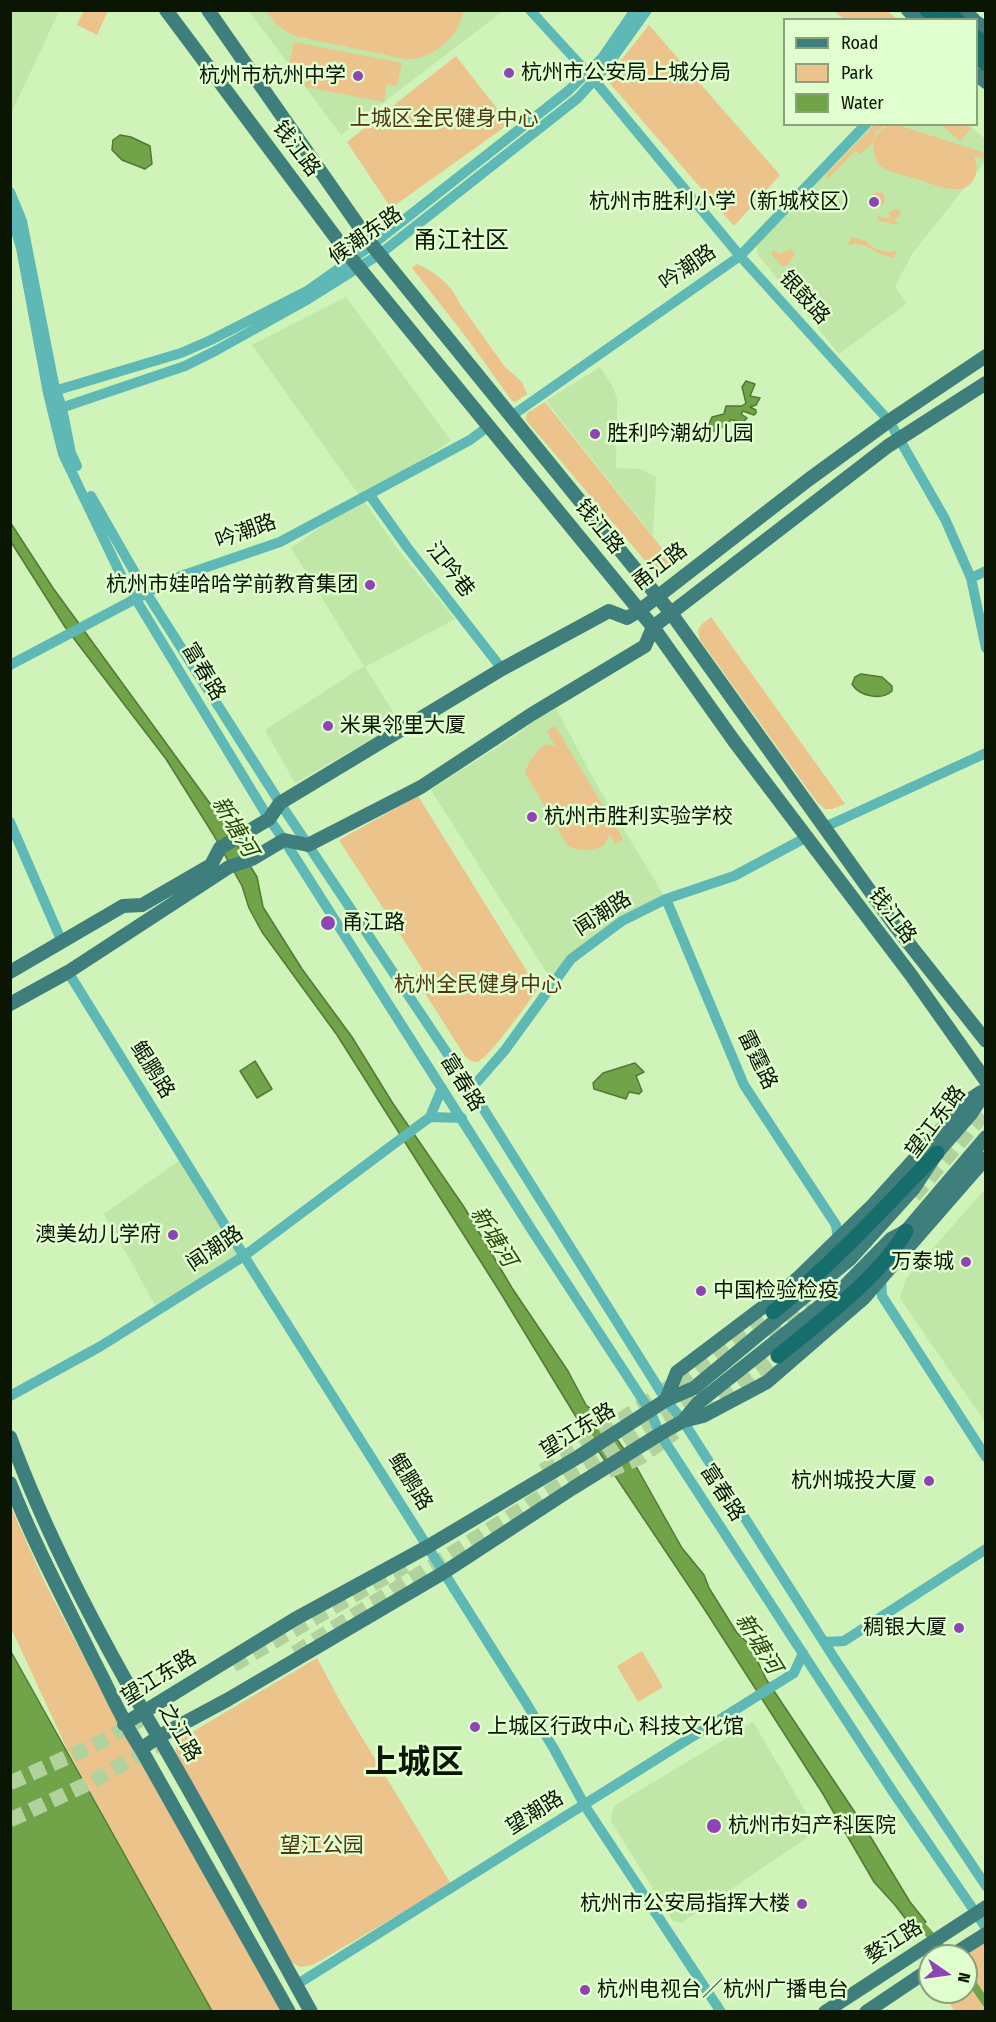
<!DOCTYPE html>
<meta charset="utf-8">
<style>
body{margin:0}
#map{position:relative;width:996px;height:2022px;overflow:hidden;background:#cff3b8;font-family:"Fira Sans Condensed",sans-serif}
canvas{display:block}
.frame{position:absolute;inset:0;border:12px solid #0a1603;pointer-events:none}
.legend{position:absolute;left:783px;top:18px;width:195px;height:108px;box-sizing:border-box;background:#e1fecf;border:2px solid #8ba17d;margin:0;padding:8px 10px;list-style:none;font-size:18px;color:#0a1603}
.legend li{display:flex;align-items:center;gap:12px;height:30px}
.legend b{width:30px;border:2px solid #8ba17d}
.north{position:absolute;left:918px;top:1944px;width:60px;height:60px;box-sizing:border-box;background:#e1fecf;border:2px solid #8ba17d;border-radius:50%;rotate:103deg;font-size:16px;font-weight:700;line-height:24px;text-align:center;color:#0a1603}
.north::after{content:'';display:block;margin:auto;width:21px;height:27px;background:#9043b4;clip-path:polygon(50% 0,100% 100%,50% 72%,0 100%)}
</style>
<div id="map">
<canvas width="996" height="2022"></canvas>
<div class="frame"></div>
<ul class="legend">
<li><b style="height:8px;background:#3e7e7d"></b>Road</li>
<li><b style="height:16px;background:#edc38c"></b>Park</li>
<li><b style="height:16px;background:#71a349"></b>Water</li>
</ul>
<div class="north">N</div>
</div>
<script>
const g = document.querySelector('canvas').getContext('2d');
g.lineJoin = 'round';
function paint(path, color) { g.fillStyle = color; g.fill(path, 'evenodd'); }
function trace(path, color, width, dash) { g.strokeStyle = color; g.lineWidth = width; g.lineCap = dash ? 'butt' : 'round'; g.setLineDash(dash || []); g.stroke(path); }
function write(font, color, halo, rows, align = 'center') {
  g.font = font + ' "Fira Sans Condensed","Noto Sans SC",sans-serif'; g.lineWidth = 5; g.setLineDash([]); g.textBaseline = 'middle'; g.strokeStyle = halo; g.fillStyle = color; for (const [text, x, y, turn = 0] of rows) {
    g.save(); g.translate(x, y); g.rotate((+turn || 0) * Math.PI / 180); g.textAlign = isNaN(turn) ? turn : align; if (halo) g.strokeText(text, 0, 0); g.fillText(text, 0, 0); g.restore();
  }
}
const built = new Path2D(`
 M11,10L59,11L11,114L10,11Z
 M249,11H503L341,135Z
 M870,125H969L985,139V162L912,254L895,286L906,304L839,354L758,255L756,242Z
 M346,297L451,441L362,498L399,551L455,619L365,667L400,723L295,783L265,730L364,666L291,548L361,498L252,345Z
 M600,367L613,387L617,399L616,468L640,469L656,477L653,536L546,401Z
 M556,709L597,785L666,899L622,921L553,982L431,790L518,734L536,719Z
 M183,1158L244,1256L158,1310L104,1214Z
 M985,1189V1422L900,1298L906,1279Z
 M753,1722L817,1831L681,1923L673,1921L611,1821L614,1806Z`);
const green = new Path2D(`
 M84,10L108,11L97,35L77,25Z
 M266,11H463C461,34 436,56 413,59C402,60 388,55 377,53C350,47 322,42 295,36C282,30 274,22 266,11Z
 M834,11H887L897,19H844Z
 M649,25L780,175L734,226L606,79Z
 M294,42L402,63L397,86L387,84L384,102L305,87L308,68L289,64Z
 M456,56L509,124L391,208L347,142Z
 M874,125H885L876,132L874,141C879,130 884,124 898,125L985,153V159L974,156C977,164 978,171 974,179C963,200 931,183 914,178C904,175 890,173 882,167C874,161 873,150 874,142L860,154L855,151L828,179L825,176Z
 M942,125H966L971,129L960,141Z
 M871 199a7 7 0 1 1 14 0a7 7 0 1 1-14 0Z
 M893,209H898L901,213L895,221L898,224L896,225L877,220L878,216L890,219L889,213Z
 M851,237L866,241L875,249L889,252L897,251L893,258C877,256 865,240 848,245Z
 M790,249L794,251V256L787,265L783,267L771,254L773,250L779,254Z
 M417,264C436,272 452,285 460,304L505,367L522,382L527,394L515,402L512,401L469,341L412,268Z
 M545,402L673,562L661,570L653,568L647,563L526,420L527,413Z
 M711,617L845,804L832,809H825L817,802L700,640L698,630L702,624Z
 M555,726L623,839L616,844L609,835L604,846C590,851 582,852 568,846L525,773C529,760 535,752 546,744L555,746L547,731Z
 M418,796L538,989C529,1001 488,1060 477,1062C472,1062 468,1059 465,1056L414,976L423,970L339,840Z
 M10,1505L44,1581L116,1719L285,2011H212L67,1749L11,1628Z
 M642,1651L663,1687L638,1702L617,1666Z
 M317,1658L341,1703L451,1884L313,1965L300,1967L289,1961L175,1753L177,1745L182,1738Z
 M985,1941V2011H954L944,1992H966V1956H960Z`);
const water = new Path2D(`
 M120,135L131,137L150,146L152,164L145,169L122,160L112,150L113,140Z
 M746,381L755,384L750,396L760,398L756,405L750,407L756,410V413L754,415L743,411L741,414L747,418C742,426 737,419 731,420L720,429L705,434L700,442L696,441L695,431L707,428L712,417L724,414L726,406H742L746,403L742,387Z
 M10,522L53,588L222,820L257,877L263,907L302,969L352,1037L392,1102L464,1207L512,1288L568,1371L586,1405L603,1419L637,1468L682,1548L704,1575L709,1588L737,1633L750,1645L766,1679L864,1826L910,1902L926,1922L914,1930L895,1905L874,1882L823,1794L703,1607L581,1425L500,1292L337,1035L262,932L249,908L242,886L213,834L166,759L65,627L11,542Z
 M861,674L882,677L892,686V691C881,701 859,696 852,684L855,677Z
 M255,1061L272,1089L257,1098L240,1071Z
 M635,1063L644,1072L636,1076L642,1091L639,1094L629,1092L626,1099L594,1089L593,1083L603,1073Z
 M10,1650L212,2011H11Z`);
const canal = new Path2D(`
 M915,1918L949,1956
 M966,1974L986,2003`);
const highwayTunnel = new Path2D(`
 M914,1196L986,1111
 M768,1334L808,1302
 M702,1412L778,1356
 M543,1471L657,1396L773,1312
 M608,1471L641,1457L675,1432
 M295,1653L703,1394
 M233,1665L410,1563
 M10,1783L101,1742L140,1720
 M10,1820L85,1785L155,1746`);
const minor = new Path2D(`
 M530,10L594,80L740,256L889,421L945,519L971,578L986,648
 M10,192L22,221L54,384L62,408L71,453L77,466
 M10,210L21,248L48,393L63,454L120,573L269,819L284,840L535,1235L650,1411L660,1434L893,1792L986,1928
 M51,392L181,353L211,340L307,291L372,245L568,91L602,58L635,10
 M58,409L185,366L217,350L305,301L380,254L578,98L607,66L647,10
 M510,417L740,256L866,124
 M369,494L407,547L502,669
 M91,496L147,594L280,803L471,1089L666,1400L683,1421L836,1661L986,1886
 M971,578L986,571
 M10,665L175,578L280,542L470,440L490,425
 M10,822L62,942
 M825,827L986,753
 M666,899L744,1085L836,1225L838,1240
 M68,972L244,1256L525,1701L554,1749L585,1806L721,2012
 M471,1089L505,1050L571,959L622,921L666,899L734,876L807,837
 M430,1117L462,1118
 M881,1278L882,1296L986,1457
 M10,1396L101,1346L244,1256L430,1117L442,1088
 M824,1642L844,1641L986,1549
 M296,1985L794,1673L803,1653`);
const major = new Path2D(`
 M166,10L351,258L653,627L734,741L911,975L986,1081
 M208,10L372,245L671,613L895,926L986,1041
 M908,10L918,20
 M963,10L974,20
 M976,22L986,29
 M976,74L986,82
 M10,972L123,906L142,905L211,865L220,848L269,819L280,803L502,669L609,611L627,618L639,611L808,480L889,421L986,356
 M10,1004L68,972L229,867L252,859L284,840L308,845L421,787L532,714L645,646L653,627L671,613L888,446L986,383
 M666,1400L677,1372L767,1304L799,1277L873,1205L966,1102L981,1092
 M683,1421L698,1403L844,1287L891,1239L906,1231L986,1137
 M10,1437C49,1542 102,1642 159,1738C212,1828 260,1920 311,2012
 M10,1483C34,1544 65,1602 94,1661C110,1691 122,1721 141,1749L289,2012
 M124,1724L295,1619L427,1547L578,1457L666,1400L694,1388L850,1259L914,1188L937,1153L970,1115L986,1091
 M141,1749L158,1737L227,1700L443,1573L573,1488L660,1434L683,1421L703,1416L767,1382L864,1298L986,1158
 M951,1956L986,1934
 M825,2012L986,1907
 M866,2012L930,1969`);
const highway = new Path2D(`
 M927,10L937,20
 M947,10L957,20
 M976,37L986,45
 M976,55L986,64
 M773,1312C833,1264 884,1208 937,1153
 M778,1356C818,1323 881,1276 906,1231`);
const markers = [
 [509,73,6,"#9043b4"],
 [358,76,6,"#9043b4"],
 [874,202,6,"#9043b4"],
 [595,434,6,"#9043b4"],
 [370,585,6,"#9043b4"],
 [328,726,6,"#9043b4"],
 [532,817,6,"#9043b4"],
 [328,923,8,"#9043b4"],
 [173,1235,6,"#9043b4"],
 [966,1262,6,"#9043b4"],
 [701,1291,6,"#9043b4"],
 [929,1481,6,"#9043b4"],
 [959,1628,6,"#9043b4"],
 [475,1727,6,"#9043b4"],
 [714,1826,8,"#9043b4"],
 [802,1904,6,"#9043b4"],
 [585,1990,6,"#9043b4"]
];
const poiNames = [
 ["杭州市公安局上城分局",521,73],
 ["杭州市杭州中学",346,76,"right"],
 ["杭州市胜利小学（新城校区）",862,202,"right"],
 ["胜利吟潮幼儿园",607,434],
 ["杭州市娃哈哈学前教育集团",358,585,"right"],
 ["米果邻里大厦",340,726],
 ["杭州市胜利实验学校",544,817],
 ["甬江路",342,923],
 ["澳美幼儿学府",161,1235,"right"],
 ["万泰城",954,1262,"right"],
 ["中国检验检疫",713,1291],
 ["杭州城投大厦",917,1481,"right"],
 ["稠银大厦",947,1628,"right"],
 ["上城区行政中心 科技文化馆",487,1727],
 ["杭州市妇产科医院",728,1826],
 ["杭州市公安局指挥大楼",790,1904,"right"],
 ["杭州电视台／杭州广播电台",597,1990]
];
const parkNames = [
 ["上城区全民健身中心",444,119],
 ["杭州全民健身中心",478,985],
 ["望江公园",322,1846]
];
const streetNames = [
 ["钱江路",296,149,53],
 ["候潮东路",366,236,-35],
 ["吟潮路",688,268,-35],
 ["银鼓路",804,298,48],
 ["钱江路",599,527,51],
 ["吟潮路",246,532,-20],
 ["甬江路",660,567,-38],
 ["江吟巷",450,570,52],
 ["富春路",203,672,59],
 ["闻潮路",603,914,-33],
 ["钱江路",892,916,53],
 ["雷霆路",757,1060,64],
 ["鲲鹏路",152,1070,58],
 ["富春路",462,1083,58],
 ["望江东路",936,1122,-53],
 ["闻潮路",215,1249,-34],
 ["望江东路",578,1431,-32],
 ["鲲鹏路",410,1482,58],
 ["富春路",722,1493,57],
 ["望江东路",159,1678,-32],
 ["之江路",179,1733,60],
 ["望潮路",535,1813,-32],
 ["婺江路",894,1942,-32]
];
const waterNames = [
 ["新塘河",234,827,59],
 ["新塘河",493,1237,58],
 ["新塘河",758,1644,58]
];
const quarterNames = [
 ["甬江社区",461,241]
];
const townNames = [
 ["上城区",414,1764]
];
paint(built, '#c0e7a7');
paint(green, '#edc38c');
paint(water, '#71a349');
trace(water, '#527934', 1.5);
trace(canal, '#71a349', 8);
trace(highwayTunnel, '#b1d29d', 15, [15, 8]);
trace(minor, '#5db8b6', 10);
trace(major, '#3e7e7d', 14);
trace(highway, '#156d6c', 15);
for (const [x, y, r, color] of markers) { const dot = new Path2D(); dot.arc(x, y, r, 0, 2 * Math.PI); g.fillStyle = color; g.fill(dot); trace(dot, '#e1fecf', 2); }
write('21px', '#0a1603', '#e1fecf', poiNames, 'left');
write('21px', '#50350e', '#e1fecf', parkNames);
write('21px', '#0a1603', '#e1fecf', streetNames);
write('italic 22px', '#264603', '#e1fecf', waterNames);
write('24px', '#0a1603', '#e1fecf', quarterNames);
write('bold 33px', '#0a1603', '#e1fecf', townNames);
</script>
